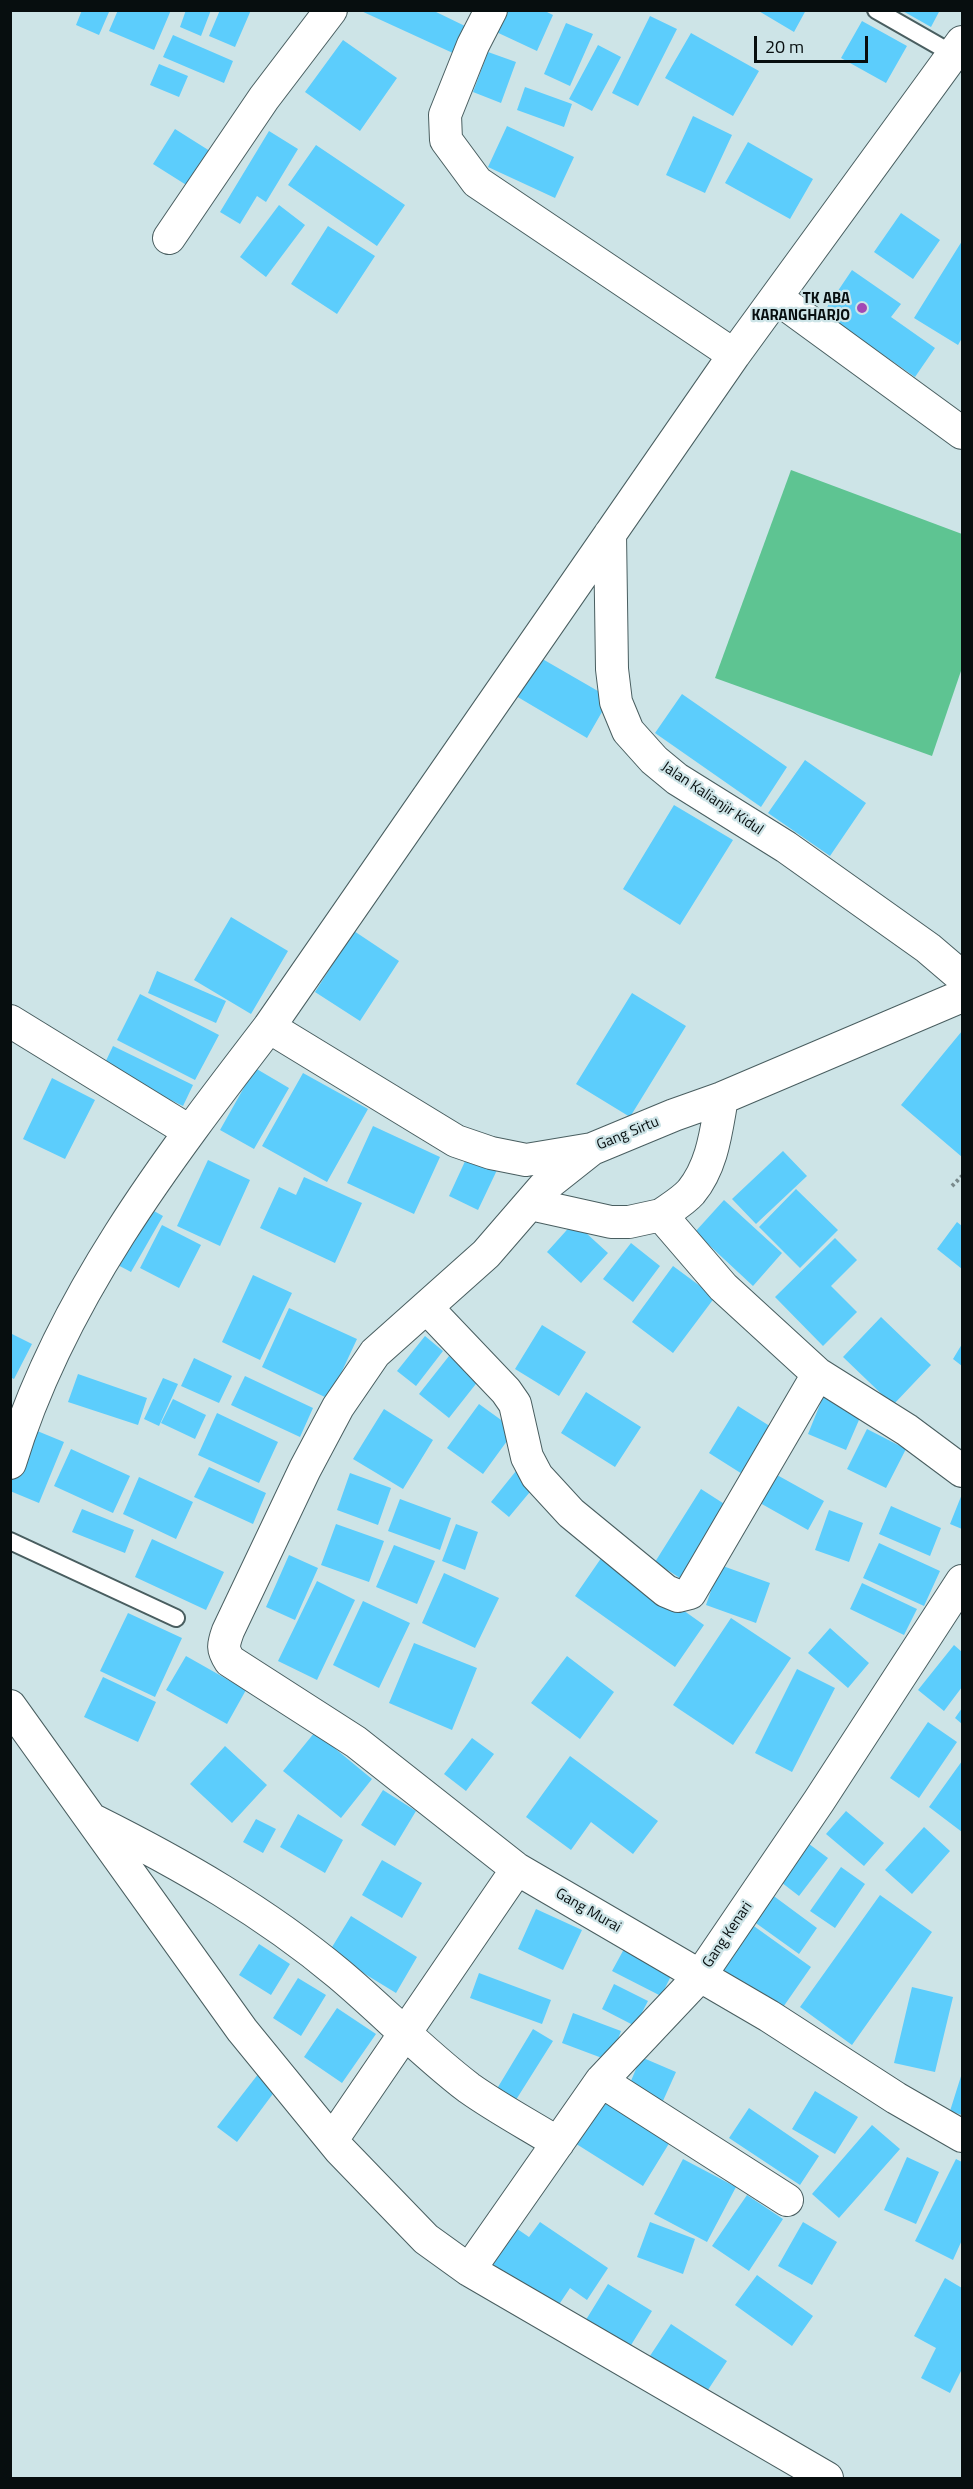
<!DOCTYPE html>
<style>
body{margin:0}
#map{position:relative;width:973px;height:2489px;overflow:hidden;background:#cde4e7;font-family:"Titillium Web",sans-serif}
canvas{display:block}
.frame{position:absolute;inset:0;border:12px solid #070e0f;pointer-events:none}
.scale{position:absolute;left:754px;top:36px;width:114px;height:27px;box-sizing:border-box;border:3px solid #070e0f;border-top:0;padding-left:8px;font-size:18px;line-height:21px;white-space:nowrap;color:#070e0f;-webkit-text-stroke:4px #cde4e7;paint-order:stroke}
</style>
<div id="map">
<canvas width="973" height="2489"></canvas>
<div class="frame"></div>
<div class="scale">20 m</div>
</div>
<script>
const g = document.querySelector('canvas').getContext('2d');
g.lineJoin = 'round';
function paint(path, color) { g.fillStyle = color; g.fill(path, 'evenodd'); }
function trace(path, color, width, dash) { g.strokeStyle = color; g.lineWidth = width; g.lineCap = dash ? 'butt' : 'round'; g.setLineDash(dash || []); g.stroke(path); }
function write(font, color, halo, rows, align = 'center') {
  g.font = font + ' "Titillium Web",sans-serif'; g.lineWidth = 4.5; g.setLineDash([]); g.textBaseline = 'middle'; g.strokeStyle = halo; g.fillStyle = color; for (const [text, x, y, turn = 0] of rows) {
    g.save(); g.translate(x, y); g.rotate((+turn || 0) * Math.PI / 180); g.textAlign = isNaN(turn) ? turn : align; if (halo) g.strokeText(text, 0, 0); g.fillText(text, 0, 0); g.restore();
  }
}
const green = new Path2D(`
 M791,470L962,534V668L932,756L715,678Z`);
const building = new Path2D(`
 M82,10L109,12L99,35L76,25Z
 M118,10H171L154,50L109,31Z
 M186,10H211L201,36L180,27Z
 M220,10H251L235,47L209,36Z
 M359,10H432L467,27L455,54Z
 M501,10H543L553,15L537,51L492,30Z
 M757,10H806L794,32Z
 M901,10H940L931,27Z
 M650,16L677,29L638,106L612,93Z
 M862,21L907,46L886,83L841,58Z
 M566,23L593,34L570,86L544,74Z
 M691,33L759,71L733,116L665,78Z
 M173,35L233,61L224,83L163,57Z
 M343,40L397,78L360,131L305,92Z
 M598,45L621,57L592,111L569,99Z
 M488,52L516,62L501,103L473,92Z
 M159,64L188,76L179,97L150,85Z
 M525,87L572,104L564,127L517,110Z
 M693,116L732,135L705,193L666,175Z
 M507,126L574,157L555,198L488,167Z
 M175,129L221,158L199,193L153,164Z
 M269,131L298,149L266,202L257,196L240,224L220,212Z
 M748,142L813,179L790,219L725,183Z
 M316,145L405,205L377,246L288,185Z
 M279,205L305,225L266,277L240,257Z
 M901,213L940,240L913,279L874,252Z
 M328,226L375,256L337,314L291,284Z
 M962,241V338L958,345L914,318Z
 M852,270L901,304L891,317L935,348L915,377L823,313Z
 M539,657L610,698L587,738L516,696Z
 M682,694L787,767L761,807L655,733Z
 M805,760L866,803L830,856L768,813Z
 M674,805L733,840L680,925L623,889Z
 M231,917L288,951L251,1014L194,980Z
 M354,931L399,961L360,1021L315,992Z
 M157,971L226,1001L216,1023L148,993Z
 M632,993L686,1026L630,1117L576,1084Z
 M140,994L219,1035L195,1080L117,1040Z
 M962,1031V1157L901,1105Z
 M113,1046L193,1085L183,1106L103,1067Z
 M255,1068L289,1088L254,1149L220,1130Z
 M303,1073L368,1109L327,1182L262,1146Z
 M52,1078L95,1100L65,1159L23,1139Z
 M373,1126L440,1157L414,1214L347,1183Z
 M783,1151L807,1176L756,1224L732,1199Z
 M467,1157L497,1170L478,1210L449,1196Z
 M208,1160L250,1180L220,1246L177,1226Z
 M304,1177L362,1203L335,1263L260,1228L279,1187L296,1195Z
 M796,1189L838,1230L800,1268L759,1227Z
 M724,1200L782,1253L753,1286L695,1232Z
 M145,1206L163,1216L131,1272L114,1263Z
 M574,1222L608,1253L581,1283L547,1252Z
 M957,1222L962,1226V1269L937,1249Z
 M162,1225L201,1245L179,1288L140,1268Z
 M835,1238L857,1260L831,1286L857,1312L823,1346L775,1297Z
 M631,1243L660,1266L633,1302L603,1279Z
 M673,1266L715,1297L673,1353L632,1322Z
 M253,1275L292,1293L260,1360L222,1342Z
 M289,1308L357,1339L329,1399L262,1367Z
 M881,1317L931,1365L893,1405L843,1357Z
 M542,1325L586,1352L559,1396L515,1369Z
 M10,1333L32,1344L14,1379L10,1377Z
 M425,1336L443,1351L416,1386L397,1371Z
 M962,1344V1366L953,1359Z
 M449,1356L479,1380L449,1418L419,1394Z
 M194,1358L232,1376L219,1403L181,1386Z
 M78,1374L147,1398L138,1425L68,1402Z
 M245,1376L313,1408L300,1437L231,1405Z
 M163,1378L178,1384L159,1426L144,1419Z
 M586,1392L641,1427L615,1467L561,1433Z
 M823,1397L862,1413L846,1450L808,1434Z
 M173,1399L206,1415L195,1439L161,1423Z
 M479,1404L515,1430L483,1474L447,1448Z
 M738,1406L776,1430L747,1477L709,1453Z
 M384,1409L433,1440L403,1489L353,1459Z
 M217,1413L278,1442L259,1483L198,1455Z
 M30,1428L64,1442L39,1503L10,1491V1479Z
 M867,1429L906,1449L886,1488L847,1469Z
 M71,1449L130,1476L113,1513L54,1486Z
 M520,1466L539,1481L509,1517L491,1502Z
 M209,1467L266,1493L253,1524L194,1497Z
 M350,1473L391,1488L378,1525L337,1510Z
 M777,1475L824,1501L808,1530L760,1503Z
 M139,1477L193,1502L176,1539L123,1514Z
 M701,1489L729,1507L683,1580L655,1562Z
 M962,1494V1529L950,1524Z
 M400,1499L451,1518L440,1550L388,1531Z
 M891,1506L941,1528L930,1556L879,1534Z
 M82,1509L134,1530L125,1553L72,1532Z
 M829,1510L863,1523L849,1562L815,1550Z
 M336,1524L384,1541L369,1582L321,1565Z
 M456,1524L478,1532L465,1570L442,1561Z
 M152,1539L224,1572L206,1610L135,1577Z
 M879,1543L940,1571L924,1606L863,1578Z
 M394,1545L435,1561L417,1604L376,1587Z
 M604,1554L704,1625L675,1667L575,1596Z
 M289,1555L318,1568L295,1620L266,1607Z
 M720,1565L770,1583L756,1623L706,1605Z
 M444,1573L499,1598L475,1648L422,1623Z
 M317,1581L355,1600L317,1680L278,1661Z
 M862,1583L917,1609L904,1635L850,1609Z
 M363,1601L410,1623L379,1688L333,1665Z
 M128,1613L182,1638L155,1697L100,1671Z
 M731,1618L791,1658L733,1745L673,1705Z
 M830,1628L869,1663L848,1688L808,1653Z
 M414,1643L477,1668L452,1730L389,1703Z
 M954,1645L962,1652V1687L944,1711L918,1690Z
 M186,1656L246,1690L227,1724L166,1690Z
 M567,1656L614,1692L580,1739L531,1703Z
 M797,1669L835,1688L792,1772L755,1753Z
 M103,1677L156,1702L138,1742L84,1717Z
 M962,1708V1724L955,1718Z
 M928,1722L957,1742L919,1798L890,1778Z
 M315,1732L372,1779L341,1818L283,1771Z
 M472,1738L494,1754L466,1791L444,1774Z
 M225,1746L267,1785L232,1823L190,1784Z
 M570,1756L658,1821L633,1854L591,1822L571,1850L526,1817Z
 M962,1761V1832L929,1807Z
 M383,1790L416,1811L395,1846L361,1825Z
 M846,1811L884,1843L864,1866L826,1834Z
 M298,1814L343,1840L325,1873L280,1847Z
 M256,1819L276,1829L263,1853L243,1842Z
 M924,1827L950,1851L912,1894L885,1870Z
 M805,1841L828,1858L799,1896L777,1879Z
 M382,1860L422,1883L402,1918L362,1895Z
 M841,1867L865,1884L835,1928L810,1911Z
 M771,1894L817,1928L799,1954L753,1921Z
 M880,1895L932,1932L852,2045L800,2007Z
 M536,1909L582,1930L563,1970L518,1949Z
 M351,1916L417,1957L396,1993L329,1952Z
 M751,1924L811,1967L779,2013L719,1970Z
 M259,1944L290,1964L271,1995L239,1975Z
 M624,1949L672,1974L661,1996L612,1971Z
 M479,1973L551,2000L542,2024L470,1998Z
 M298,1978L326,1995L301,2036L273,2018Z
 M614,1984L648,2001L635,2026L602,2009Z
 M912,1987L953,1997L935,2072L894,2063Z
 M337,2008L376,2034L342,2083L304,2057Z
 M573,2013L621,2031L610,2061L562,2043Z
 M533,2029L553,2041L514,2103L495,2092Z
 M641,2057L676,2072L662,2103L628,2088Z
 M259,2073L278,2087L237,2142L217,2127Z
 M962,2073V2115L950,2111Z
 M603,2087L676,2132L643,2186L570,2140Z
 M815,2091L858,2117L835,2154L792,2129Z
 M749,2108L819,2156L800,2185L729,2138Z
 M872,2125L900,2149L839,2218L812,2194Z
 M907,2157L939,2172L916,2224L884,2210Z
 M683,2159L736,2187L707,2242L654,2214Z
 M956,2159L962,2162V2240L953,2260L915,2241Z
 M747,2195L783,2219L749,2271L712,2246Z
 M507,2222L529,2237L540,2222L608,2268L587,2300L570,2288L556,2309L483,2259Z
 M650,2222L695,2239L683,2274L637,2257Z
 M803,2222L837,2242L812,2285L778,2266Z
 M757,2275L813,2316L792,2346L735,2305Z
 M945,2278L962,2288V2369L950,2393L921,2378L936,2348L914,2336Z
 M608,2284L652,2311L628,2350L584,2323Z
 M671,2324L727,2361L700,2402L644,2365Z`);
const path = new Path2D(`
 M952,1186L962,1176`);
const service = new Path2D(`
 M876,10L953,54
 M10,1541L176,1618`);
const minor = new Path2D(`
 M491,10L473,45L445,115L446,140L477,182L734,355
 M169,238L264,98L331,10
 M777,298L962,433
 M610,534L612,669L616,702L628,731L654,760L677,779L786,847L928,948L962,977
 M10,1021L189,1131
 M269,1027L456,1141L491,1153L526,1160L592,1149L674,1115L722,1098L962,996
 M722,1098C716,1131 713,1165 691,1192C683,1201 671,1208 661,1215L723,1287L818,1374L907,1430L962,1471
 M592,1149L544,1187L486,1254L375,1353L338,1407L305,1469L228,1631C223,1645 222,1649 230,1661L356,1742L517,1869L769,2016L896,2098L962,2136
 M530,1204L611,1222H629L661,1215
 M427,1308L506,1391L515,1404L527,1457L537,1476L571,1513L666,1591L678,1596L690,1593L818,1374
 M10,1463C60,1299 166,1161 269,1027L734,355L962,42
 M10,1706L242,2030L340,2150L426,2239L469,2270L827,2478
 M95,1821C181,1864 265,1912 339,1974C383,2011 423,2053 469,2088C497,2108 529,2125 558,2143
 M601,2081L787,2200
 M332,2140L517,1869
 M469,2270L601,2081L700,1976L819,1801L962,1581`);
const markers = [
 [862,308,6,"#a249b5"]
];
const poiNames = [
 ["TK ABA",850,299],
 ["KARANGHARJO",850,316]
];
const streetNames = [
 ["Jalan Kalianjir Kidul",712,799,34],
 ["Gang Sirtu",628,1134,-22],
 ["Gang Murai",588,1911,30],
 ["Gang Kenari",728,1935,-56]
];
paint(green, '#5ec492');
paint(building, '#5ccdfc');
trace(service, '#495e60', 20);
trace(minor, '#495e60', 34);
trace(path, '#7a8a8c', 4, [3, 3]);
trace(service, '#fff', 16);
trace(minor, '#fff', 32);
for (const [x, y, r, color] of markers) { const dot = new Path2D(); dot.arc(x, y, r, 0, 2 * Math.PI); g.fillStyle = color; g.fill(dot); trace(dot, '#cde4e7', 2); }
write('bold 15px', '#070e0f', '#cde4e7', poiNames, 'right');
write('15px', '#070e0f', '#cde4e7', streetNames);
</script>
